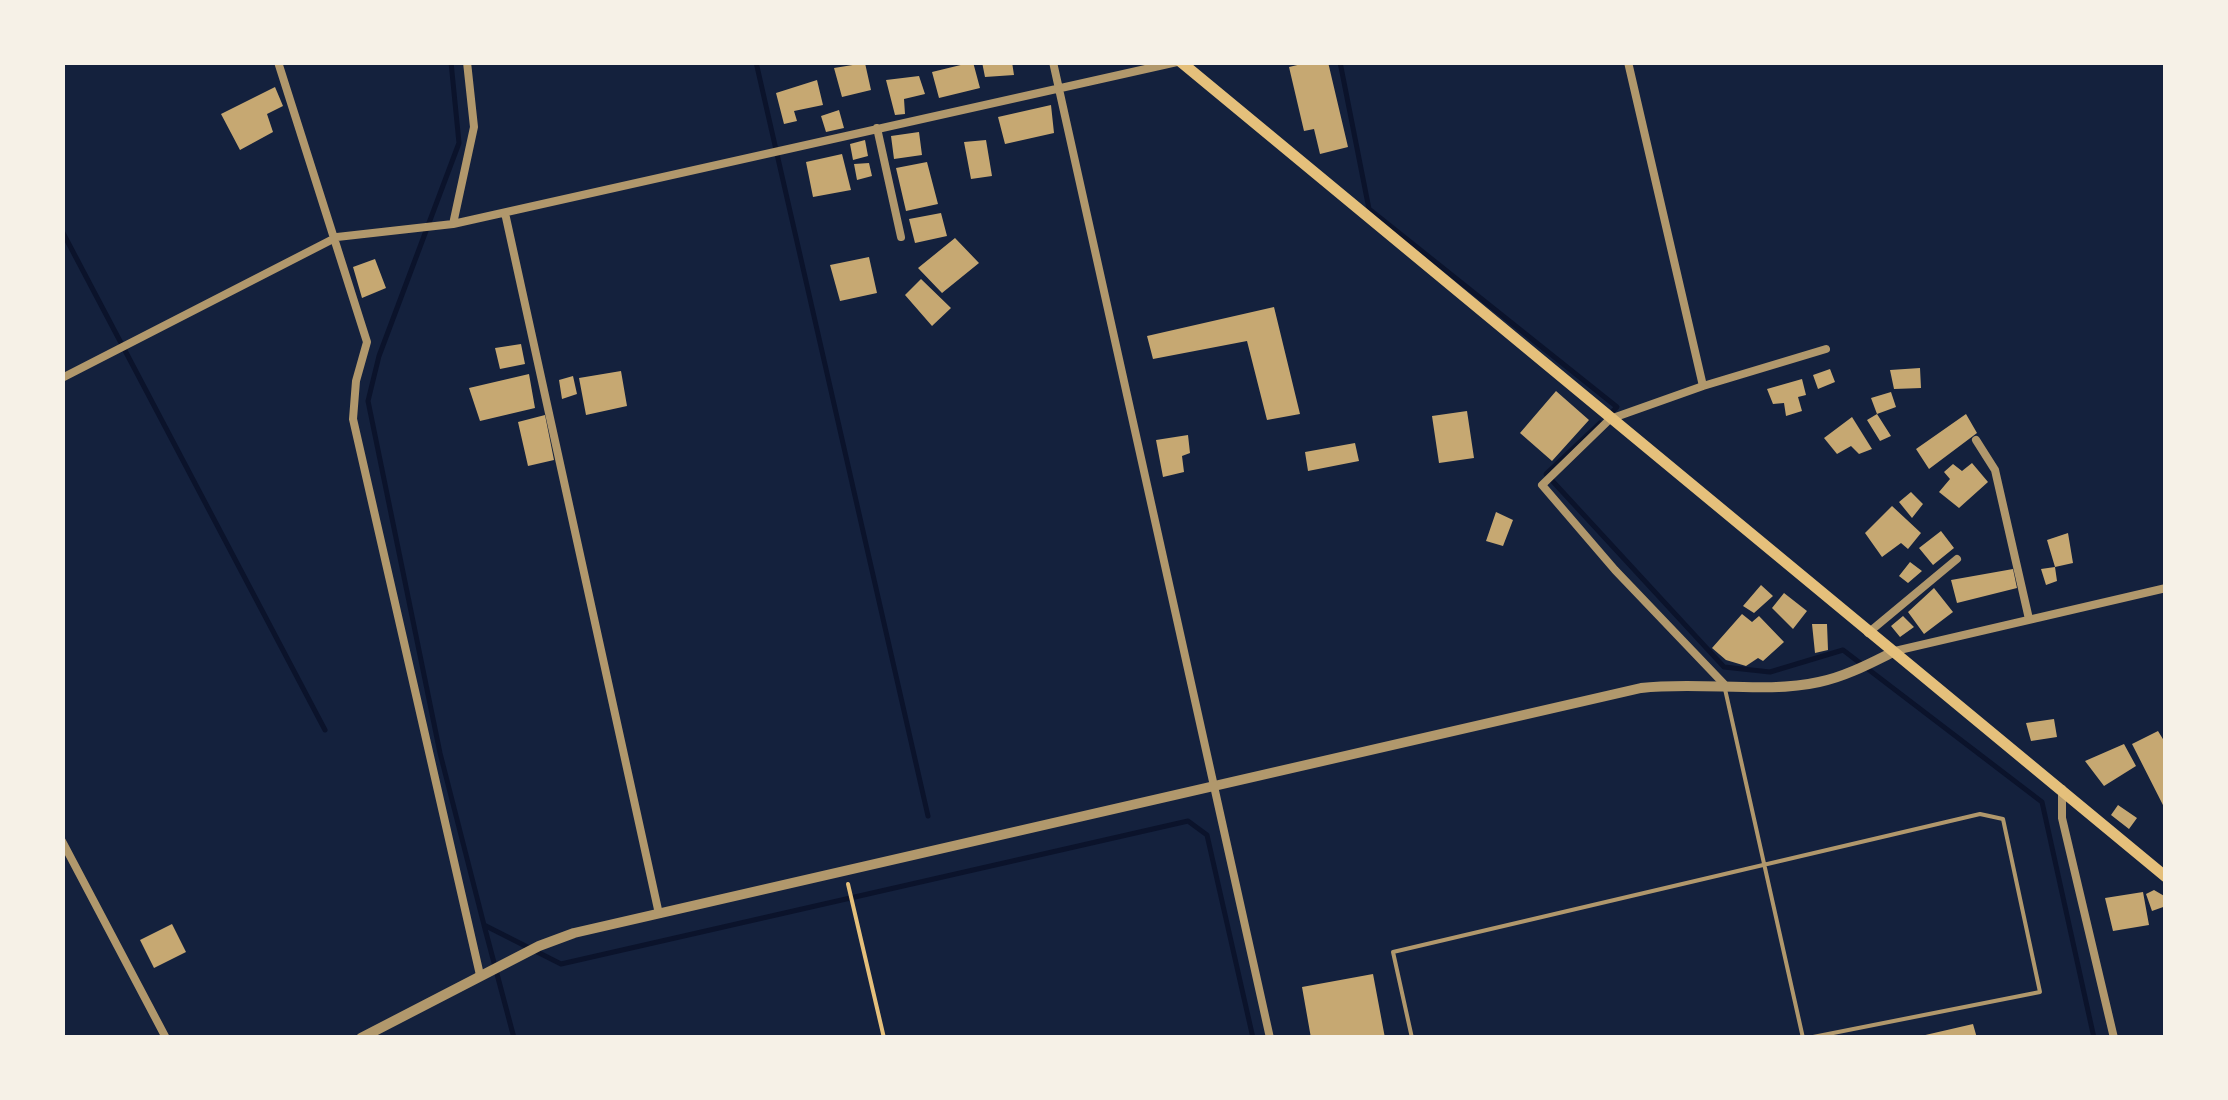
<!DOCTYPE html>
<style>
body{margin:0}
#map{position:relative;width:2228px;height:1100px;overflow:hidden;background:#14213d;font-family:Manrope,sans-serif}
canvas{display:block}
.frame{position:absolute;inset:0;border:65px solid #f6f1e7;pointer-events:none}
</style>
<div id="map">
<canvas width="2228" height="1100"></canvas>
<div class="frame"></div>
</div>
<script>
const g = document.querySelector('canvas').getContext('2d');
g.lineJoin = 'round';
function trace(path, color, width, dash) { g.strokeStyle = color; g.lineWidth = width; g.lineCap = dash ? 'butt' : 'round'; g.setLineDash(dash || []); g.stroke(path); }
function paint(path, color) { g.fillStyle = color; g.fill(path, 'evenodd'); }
const stream = new Path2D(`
 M451,62L459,143L379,356L368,401L440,753L484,925L561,964L1188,821L1207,835L1253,1038
 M756,62L928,816
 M1340,62L1369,209L1617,407L1608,416
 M62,231L325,730
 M1600,423L1546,474L1724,667L1770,672L1843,650L2042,802L2094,1038
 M484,925L514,1038`);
const building = new Path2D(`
 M973,62L980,88L939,98L932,72Z
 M982,62H1012L1014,75L985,77Z
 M1310,62H1328L1348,147L1320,154L1314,129L1304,131L1289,67Z
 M865,63L871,90L842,97L834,68Z
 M919,76L925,94L904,99L905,114L895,115L886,80Z
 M817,80L823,105L794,111L797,121L784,124L776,93Z
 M275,87L283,106L267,114L273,132L240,150L221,114Z
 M1051,105L1054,133L1005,144L998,117Z
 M839,110L844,128L826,132L821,116Z
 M919,132L922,155L894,159L891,136Z
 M865,140L868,156L853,160L850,144Z
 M986,140L992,176L971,179L964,142Z
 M842,154L851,190L813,197L806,162Z
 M927,162L938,204L906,211L896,168Z
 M869,163L872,176L857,180L854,164Z
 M941,213L947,236L915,243L909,219Z
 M955,238L979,263L942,293L918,268Z
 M869,257L877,293L840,301L830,265Z
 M375,259L386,288L362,298L353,267Z
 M921,279L951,308L932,326L905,295Z
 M1274,307L1300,414L1267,420L1247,341L1153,359L1147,336Z
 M521,344L525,364L500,369L495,348Z
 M1920,368L1921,388L1894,389L1890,370Z
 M1830,369L1835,382L1818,389L1813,375Z
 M621,371L627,406L586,415L579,378Z
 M529,374L535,408L480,421L469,388Z
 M573,376L577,394L562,399L559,380Z
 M1802,379L1806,395L1798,397L1802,411L1786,416L1784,403L1773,404L1767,389Z
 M1556,391L1589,420L1552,461L1520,433Z
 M1891,392L1896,407L1877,414L1891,436L1880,441L1867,420L1877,414L1871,398Z
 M1467,411L1474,458L1439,463L1432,416Z
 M1966,414L1977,433L1929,469L1916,449Z
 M545,415L554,460L528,466L518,422Z
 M1852,417L1872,449L1859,454L1851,446L1837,454L1824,438Z
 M1188,435L1190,453L1182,456L1184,472L1163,477L1156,440Z
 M1355,443L1359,461L1308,471L1305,452Z
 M1972,463L1988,482L1959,508L1939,492L1950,479L1944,472L1953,464L1962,471Z
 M1911,492L1923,504L1912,518L1899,502Z
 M1892,506L1921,533L1908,549L1901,543L1882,557L1865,533Z
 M1496,512L1513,520L1503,546L1486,541Z
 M1941,531L1954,548L1933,565L1919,548Z
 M2068,533L2073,563L2055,567L2047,540Z
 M1910,562L1922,571L1908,583L1899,576Z
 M2055,567L2057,581L2046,585L2041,569Z
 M2013,569L2017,588L1957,603L1951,580Z
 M1761,585L1773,596L1754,613L1743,606Z
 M1934,588L1953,612L1924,634L1908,612Z
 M1784,593L1807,611L1793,629L1772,608Z
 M1742,614L1752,622L1759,616L1784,642L1763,661L1758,658L1746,666L1726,660L1712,648Z
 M1903,616L1914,627L1900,637L1891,626Z
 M1812,624H1827L1828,650L1815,653Z
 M2054,719L2057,737L2031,741L2026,723Z
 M2158,731L2166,744V811L2132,744Z
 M2124,744L2136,766L2104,786L2085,761Z
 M2118,805L2137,818L2129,829L2111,815Z
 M2154,890L2166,897V906L2152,911L2146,894Z
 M2143,892L2149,925L2113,931L2105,898Z
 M172,924L186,952L154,968L140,940Z
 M1373,974L1385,1038H1311L1302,987Z
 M1973,1024L1977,1038H1921V1036Z`);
const path = new Path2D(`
 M848,884L884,1038`);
const service = new Path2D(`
 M1725,689L1803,1038
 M1412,1038L1393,952L1980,814L2003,819L2040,992L1808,1038`);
const minor = new Path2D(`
 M278,62L367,342L356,381L353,419L480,975
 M1053,62L1270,1038
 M1628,62L1703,386L1610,419L1542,485L1615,570L1724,684
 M877,128L901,237
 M505,213L659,914
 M453,224L474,127L467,62
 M62,378L337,237L453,224L1177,62
 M1703,386L1826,349
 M1976,440L1995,470L2029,619
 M1868,633L1957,559
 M1895,651L2166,588
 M2062,789V818L2114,1038
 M62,841L166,1038`);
const tertiary = new Path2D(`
 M361,1038L539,946L574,933L1641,688C1700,681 1765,694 1819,682C1844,677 1869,664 1891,653`);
const secondary = new Path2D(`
 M1181,62L2166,877`);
trace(stream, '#0b132b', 5);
paint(building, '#c6a872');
trace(path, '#e5c07b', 4);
trace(service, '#b1986c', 4);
trace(minor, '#b1986c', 8);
trace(tertiary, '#b1986c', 10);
trace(secondary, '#e5c07b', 11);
</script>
